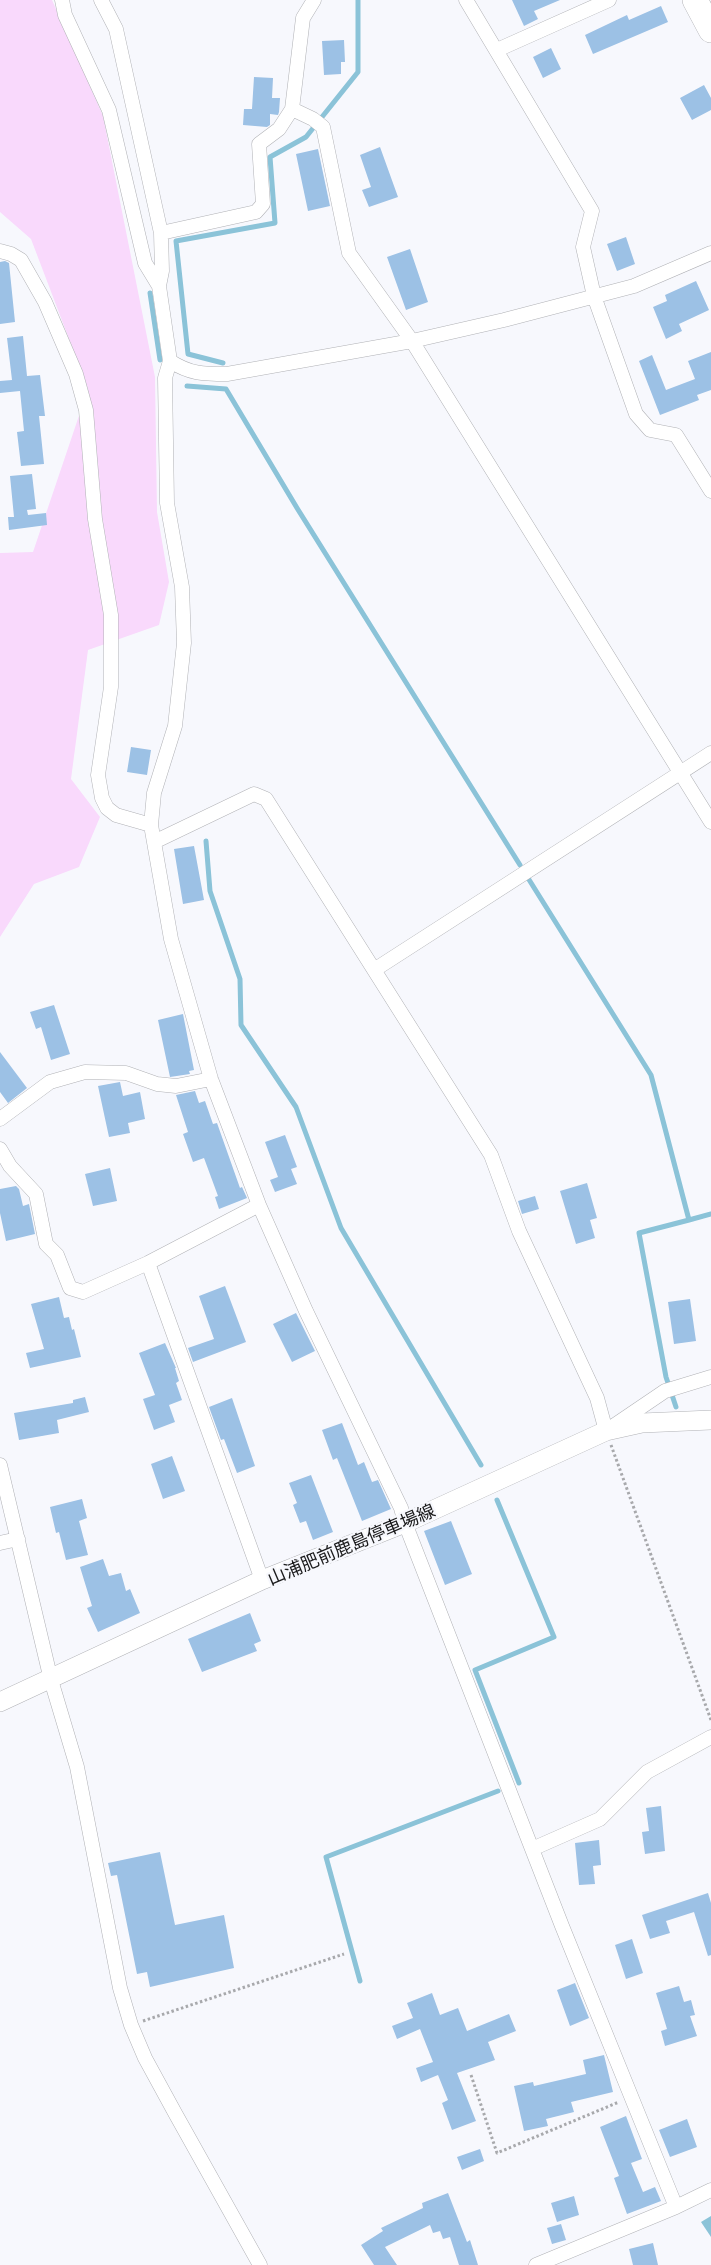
<!DOCTYPE html>
<meta charset="utf-8">
<style>
body{margin:0}
canvas{display:block;background:#f7f8fd}
</style>
<canvas width="711" height="2265"></canvas>
<script>
const g = document.querySelector('canvas').getContext('2d');
g.lineJoin = 'round';
function paint(path, color) { g.fillStyle = color; g.fill(path, 'evenodd'); }
function trace(path, color, width, dash) { g.strokeStyle = color; g.lineWidth = width; g.lineCap = dash ? 'butt' : 'round'; g.setLineDash(dash || []); g.stroke(path); }
function write(font, color, halo, rows, align = 'center') {
  g.font = font + ' Georgia,"Noto Sans JP",serif'; g.lineWidth = 4.5; g.setLineDash([]); g.textBaseline = 'middle'; g.strokeStyle = halo; g.fillStyle = color; for (const [text, x, y, turn = 0] of rows) {
    g.save(); g.translate(x, y); g.rotate((+turn || 0) * Math.PI / 180); g.textAlign = isNaN(turn) ? turn : align; if (halo) g.strokeText(text, 0, 0); g.fillText(text, 0, 0); g.restore();
  }
}
const green = new Path2D(`
 M0,0H52L103,116L155,377L157,512L169,582L159,625L88,650L71,779L100,817L79,867L34,884L0,937V553L33,552L88,389L31,239L0,212Z`);
const water = new Path2D(`
 M711,2216V2237L701,2222Z`);
const stream = new Path2D(`
 M150,293L160,360
 M223,363L188,354L176,241L275,223L270,157L306,137L358,72V0
 M187,386L226,389L297,508L520,865
 M206,841L210,891L240,979L241,1025L296,1107L341,1228L481,1465
 M528,878L651,1075L689,1220L639,1233L666,1377L676,1407
 M689,1220L711,1214
 M497,1500L554,1637L475,1670L519,1783
 M360,1981L326,1857L498,1791`);
const building = new Path2D(`
 M512,0H560L534,11L538,19L524,26Z
 M661,6L668,22L593,54L585,35L627,15L629,20Z
 M344,40L345,62H341V74L324,75L322,41Z
 M551,48L561,69L543,78L533,57Z
 M254,77L273,78L272,98H280L279,112L278,115L270,114V125L267,127L243,125L244,109H252Z
 M704,85L711,98V110L692,120L680,98Z
 M380,147L398,197L369,207L362,190L371,187L360,155Z
 M318,149L330,206L308,211L296,154Z
 M626,237L635,264L617,271L607,244Z
 M410,249L428,302L406,310L387,257Z
 M5,261L9,263L15,322L0,324V262Z
 M696,281L709,310L679,324L682,331L666,339L653,307L667,301L665,295Z
 M23,336L27,376L40,375L45,416H39L44,464L21,466L17,432L24,431L20,391L0,393V381L12,380L7,338Z
 M711,352V390L697,395L699,400L660,415L639,361L652,355L666,390L695,379L688,361Z
 M32,474L36,509L27,510L28,515L46,513L47,525L9,530L8,517H14L10,476Z
 M131,747L151,750L147,775L127,772Z
 M194,846L204,900L183,904L174,849Z
 M54,1005L70,1054L51,1060L41,1027L36,1029L30,1012Z
 M183,1014L194,1070L189,1071L190,1074L170,1077L158,1020Z
 M0,1052L27,1088L8,1103L0,1092Z
 M120,1082L123,1096L140,1092L145,1119L128,1123L130,1133L109,1137L98,1086Z
 M195,1091L199,1103L205,1101L213,1124L217,1123L240,1188L242,1187L247,1198L219,1209L215,1197L218,1196L204,1158L193,1162L183,1134L188,1132L176,1095Z
 M285,1135L297,1167L291,1169L297,1184L275,1192L270,1180L278,1177L265,1142Z
 M110,1168L117,1201L93,1206L85,1174Z
 M587,1183L597,1218L590,1220L595,1238L576,1244L560,1191Z
 M16,1186L19,1189L23,1206L29,1204L35,1234L6,1241L0,1213V1189Z
 M535,1196L539,1209L522,1214L518,1201Z
 M225,1286L246,1342L193,1362L188,1348L214,1339L199,1296Z
 M59,1297L64,1318L69,1317L72,1330L74,1329L81,1357L30,1368L26,1353L44,1349L31,1304Z
 M690,1299L696,1341L674,1344L668,1302Z
 M296,1313L315,1351L292,1362L273,1324Z
 M165,1343L176,1368H175L179,1381L176,1383L182,1400L169,1405L175,1422L154,1430L143,1399L155,1395L139,1353Z
 M85,1397L89,1412L57,1420L59,1433L19,1440L14,1413L73,1403V1400Z
 M232,1398L255,1466L237,1473L224,1439L221,1440L209,1407Z
 M342,1423L358,1465L364,1462L372,1482L378,1480L391,1509L362,1521L337,1458L333,1460L322,1430Z
 M172,1456L185,1491L163,1499L151,1464Z
 M311,1475L333,1532L313,1540L306,1521L300,1523L293,1505L297,1503L289,1483Z
 M82,1499L87,1518L79,1521L88,1555L66,1560L59,1532L56,1533L50,1507Z
 M451,1521L472,1574L445,1585L424,1531Z
 M103,1559L109,1576L121,1573L126,1591L130,1589L140,1613L98,1632L87,1608L92,1606L80,1567Z
 M250,1613L261,1641L254,1644L257,1651L202,1672L188,1639Z
 M661,1806L665,1851L645,1854L642,1832L649,1831L646,1808Z
 M599,1840L601,1865L593,1866L595,1884L579,1885L575,1843Z
 M160,1852L175,1925L224,1915L234,1968L150,1987L147,1972L137,1974L117,1875L111,1876L108,1863Z
 M708,1893L711,1903V1955L708,1956L694,1912L666,1921L670,1933L650,1939L642,1915Z
 M632,1939L643,1973L626,1979L615,1945Z
 M575,1983L589,2018L570,2026L557,1990Z
 M679,1986L684,2002L691,2000L695,2015L690,2016L697,2036L665,2046L661,2031L667,2029L656,1993Z
 M432,1993L440,2015L458,2008L467,2031L509,2014L516,2031L488,2042L495,2060L457,2073L476,2121L452,2130L442,2103L448,2100L438,2075L421,2082L416,2068L433,2062L420,2029L397,2039L392,2026L413,2018L407,2003Z
 M604,2055L613,2092L571,2102L574,2112L546,2119L548,2126L524,2131L514,2086L533,2082L534,2086L586,2074L583,2060Z
 M626,2116L642,2159L631,2163L643,2192L655,2187L661,2201L627,2214L614,2178L619,2176L600,2127Z
 M687,2119L697,2147L670,2157L659,2130Z
 M480,2149L484,2161L462,2170L457,2157Z
 M448,2193L467,2242L470,2240L478,2265H459L450,2237L443,2239L440,2231L433,2233L430,2225L385,2247L397,2265H374L361,2245L383,2231L381,2228L423,2208L422,2203Z
 M574,2196L579,2215L557,2222L551,2203Z
 M561,2224L566,2240L552,2244L547,2228Z
 M653,2243L658,2265H633L629,2249Z`);
const path = new Path2D(`
 M611,1445L711,1720
 M143,2021L344,1954
 M471,2075L497,2153L619,2102`);
const street = new Path2D(`
 M62,0L65,15L109,110L145,263L159,286
 M101,0L116,29L161,233L162,271L159,286L170,361L165,378L167,503L182,587L184,643L175,726L154,793L151,825L171,939L211,1079L259,1205L306,1311L401,1508L405,1523L562,1926L676,2207
 M466,0L592,211L583,247L594,296L636,414L650,430L676,435L711,491
 M497,50L609,0
 M292,109L313,119L323,127L349,253L412,341L711,822
 M161,233L256,212L263,204L259,144L279,129L292,109L303,18L314,0
 M0,251L11,254L21,260L45,302L76,374L86,410L95,519L111,615V687L98,775L102,798L107,808L116,815L151,825
 M170,361C190,374 203,374 227,374L412,341L504,320L634,286L711,253
 M154,842L254,794L266,799L491,1155L519,1231L597,1398L606,1431L665,1391L711,1377
 M374,970L711,753
 M0,1119L50,1082L85,1072L126,1073L157,1084L176,1086L211,1079
 M0,1149L10,1166L36,1194L46,1244L57,1255L70,1288L83,1292L148,1263L259,1205
 M148,1263L262,1580
 M0,1465L51,1680L77,1767L120,1988L131,2025L145,2058L175,2113L260,2265
 M0,1543L18,1539
 M532,1849L600,1819L647,1772L711,1737
 M536,2265L676,2207L711,2190`);
const secondary = new Path2D(`
 M0,1702L262,1580L405,1523L606,1431L642,1423L711,1420`);
const highway = new Path2D(`
 M695,0L711,30`);
const streetNames = [
 ["山浦肥前鹿島停車場線",351,1544,-23]
];
paint(green, '#f9d9fc');
paint(water, '#8bc3d8');
trace(stream, '#8bc3d8', 5);
paint(building, '#9cc1e5');
trace(street, '#b1b2b6', 15);
trace(secondary, '#b1b2b6', 20);
trace(highway, '#b1b2b6', 26);
trace(path, '#a8a9ac', 3, [2.5, 2.5]);
trace(street, '#fff', 14);
trace(secondary, '#fff', 19);
trace(highway, '#fff', 25);
write('18px', '#1a1a1b', '#f7f8fd', streetNames);
</script>
